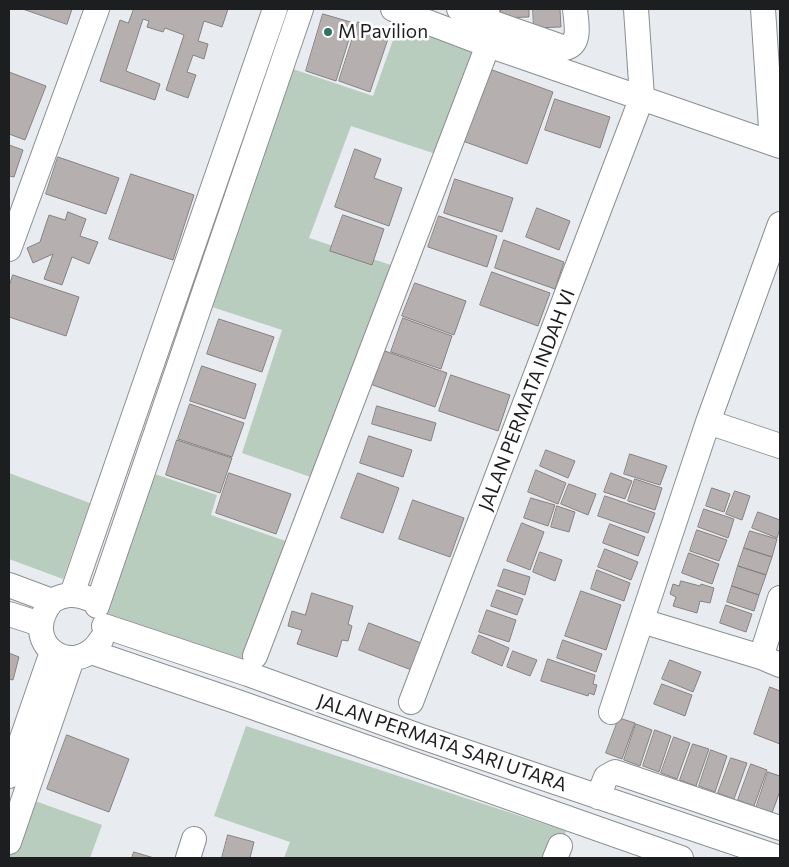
<!DOCTYPE html>
<style>
body{margin:0}
#map{position:relative;width:789px;height:867px;overflow:hidden;background:#e8ebef;font-family:Commissioner,sans-serif}
canvas{display:block}
.frame{position:absolute;inset:0;border:10px solid #1d1e20;pointer-events:none}
</style>
<div id="map">
<canvas width="789" height="867"></canvas>
<div class="frame"></div>
</div>
<script>
const g = document.querySelector('canvas').getContext('2d');
g.lineJoin = 'round';
function paint(path, color) { g.fillStyle = color; g.fill(path, 'evenodd'); }
function trace(path, color, width, dash) { g.strokeStyle = color; g.lineWidth = width; g.lineCap = dash ? 'butt' : 'round'; g.setLineDash(dash || []); g.stroke(path); }
function write(font, color, halo, rows, align = 'center') {
  g.font = font + ' Commissioner,sans-serif'; g.lineWidth = 5; g.setLineDash([]); g.textBaseline = 'middle'; g.strokeStyle = halo; g.fillStyle = color; for (const [text, x, y, turn = 0] of rows) {
    g.save(); g.translate(x, y); g.rotate((+turn || 0) * Math.PI / 180); g.textAlign = isNaN(turn) ? turn : align; if (halo) g.strokeText(text, 0, 0); g.fillText(text, 0, 0); g.restore();
  }
}
const green = new Path2D(`
 M403,12L488,45L445,157L351,126L309,238L403,269L322,481L242,453L282,330L200,303L281,65L373,96Z
 M143,470L217,495L211,515L297,545L248,674L104,626L97,606Z
 M9,473L90,503L63,579L9,559Z
 M246,726L566,831L556,858H284L290,842L214,816Z
 M24,797L102,825L90,858H9V842Z`);
const building = new Path2D(`
 M23,9H72L67,24Z
 M134,9H228L222,27L204,21L198,41L208,44L204,59L193,55L187,72L196,75L188,98L166,90L184,35L165,28L163,32L147,27L149,21L143,19L126,71L160,84L155,100L100,81L120,20L128,23Z
 M501,9H529V17L501,18Z
 M533,9H560L561,27L534,28Z
 M323,14L354,23L336,81L306,71Z
 M358,22L390,33L370,92L339,81Z
 M484,67L553,92L527,164L457,139Z
 M9,72L46,86L25,140L9,134Z
 M555,99L610,117L600,148L545,130Z
 M9,145L23,150L14,177L9,176Z
 M355,149L381,159L374,178L402,188L389,226L335,207Z
 M58,157L119,178L106,214L46,194Z
 M131,174L194,195L173,260L109,239Z
 M455,179L513,198L502,232L444,213Z
 M537,208L570,221L559,250L526,237Z
 M68,212L86,219L80,236L98,242L89,264L72,257L62,285L44,279L53,254L33,263L27,248L40,242L49,215L65,220Z
 M343,215L384,229L372,265L330,251Z
 M439,216L497,236L487,267L428,247Z
 M504,240L564,262L555,289L495,268Z
 M492,272L550,293L538,326L480,305Z
 M13,275L79,297L66,336L9,317V287Z
 M415,283L466,301L454,335L402,316Z
 M403,318L452,336L441,369L391,352Z
 M219,319L274,337L262,372L207,354Z
 M382,350L447,373L435,407L370,384Z
 M202,366L256,384L245,419L190,401Z
 M451,375L510,395L498,431L439,411Z
 M190,404L244,423L232,457L178,439Z
 M377,406L436,423L431,441L372,424Z
 M369,436L412,450L403,477L360,463Z
 M177,440L232,458L220,493L166,475Z
 M546,450L575,461L568,478L540,466Z
 M630,454L667,466L660,485L624,474Z
 M536,470L566,483L558,504L528,492Z
 M229,473L291,494L276,534L216,513Z
 M358,473L399,488L383,533L341,518Z
 M611,473L632,481L625,499L604,492Z
 M635,479L662,488L655,510L628,501Z
 M569,484L596,494L588,515L561,504Z
 M712,488L730,494L724,512L706,506Z
 M735,491L750,496L742,520L726,514Z
 M605,496L655,513L648,533L598,516Z
 M531,498L555,505L548,526L524,518Z
 M413,500L464,518L450,557L399,539Z
 M557,506L575,512L569,532L551,527Z
 M704,509L734,519L728,538L698,527Z
 M758,512L780,520V528L777,538L752,528Z
 M522,523L544,532L530,570L507,561Z
 M610,524L645,537L638,556L603,543Z
 M697,530L727,540L719,561L690,551Z
 M750,531L777,539L772,557L744,548Z
 M744,548L772,557L766,575L738,566Z
 M605,549L638,562L631,580L598,567Z
 M540,552L562,560L555,581L533,572Z
 M689,553L719,564L712,584L682,573Z
 M738,566L766,575L759,595L732,586Z
 M504,569L530,577L525,595L498,586Z
 M597,570L630,583L624,601L591,589Z
 M681,581L700,586L701,584L714,588L710,603L700,601L697,613L673,606L676,597L670,594L673,584L679,586Z
 M732,586L759,595L754,611L727,602Z
 M497,590L523,599L517,615L491,606Z
 M581,591L621,605L606,650L565,636Z
 M312,593L353,606L348,624L352,626L348,641L342,640L337,657L297,644L302,630L288,626L292,611L305,615Z
 M726,605L752,614L746,632L720,623Z
 M487,610L516,620L509,642L479,632Z
 M369,623L424,644L414,671L359,650Z
 M479,635L509,648L502,666L472,653Z
 M563,640L602,654L596,672L557,658Z
 M513,651L537,660L530,676L507,667Z
 M9,653L19,657L13,680L9,679Z
 M548,659L595,675L593,684L597,685L594,695L589,693L588,696L541,681Z
 M670,660L701,672L693,692L662,679Z
 M662,684L692,695L685,716L654,704Z
 M770,687L780,691V744L754,734Z
 M619,718L635,723L622,759L606,753Z
 M636,724L652,730L640,766L624,760Z
 M655,730L671,736L659,772L643,766Z
 M67,735L129,759L109,812L47,789Z
 M674,737L690,743L677,779L661,773Z
 M693,744L709,749L696,786L680,780Z
 M711,750L727,756L715,792L699,786Z
 M731,758L747,763L734,799L718,793Z
 M751,764L767,770L754,806L738,800Z
 M768,772L780,776V791L772,813L756,808Z
 M228,835L254,842L250,858H222Z
 M134,852L154,858H132Z`);
const minor = new Path2D(`
 M393,9L488,45L780,146
 M459,9L488,21
 M487,9L488,21L565,48C582,44 576,22 575,9
 M763,9L772,143
 M9,249L97,9
 M708,422L780,446
 M9,585L52,601C64,594 74,593 87,598
 M72,594L275,9
 M52,601C17,643 74,682 101,640
 M97,606L301,9
 M9,614L40,624
 M642,621L761,657L780,665
 M104,626L248,674L419,736L780,858
 M91,652L235,701L681,858
 M255,656L488,45
 M761,657L780,598
 M411,702L642,97L636,9
 M611,712L708,422L780,224
 M9,776L52,652
 M598,797L606,777L615,772L780,828
 M9,842L72,659
 M188,858L194,839
 M555,858L560,846`);
const markers = [
 [328,32,5,"#327262"]
];
const poiNames = [
 ["M Pavilion",338,32]
];
const streetNames = [
 ["JALAN PERMATA INDAH VI",527,400,-69],
 ["JALAN PERMATA SARI UTARA",442,743,19]
];
paint(green, '#b9cdbf');
paint(building, '#b5b0af');
trace(building, '#878281', 1);
trace(minor, '#8c8e92', 26);
trace(minor, '#fff', 24);
for (const [x, y, r, color] of markers) { const dot = new Path2D(); dot.arc(x, y, r, 0, 2 * Math.PI); g.fillStyle = color; g.fill(dot); trace(dot, '#fff', 2); }
write('19px', '#1d1e20', '#fff', poiNames, 'left');
write('19px', '#1d1e20', '#fff', streetNames);
</script>
